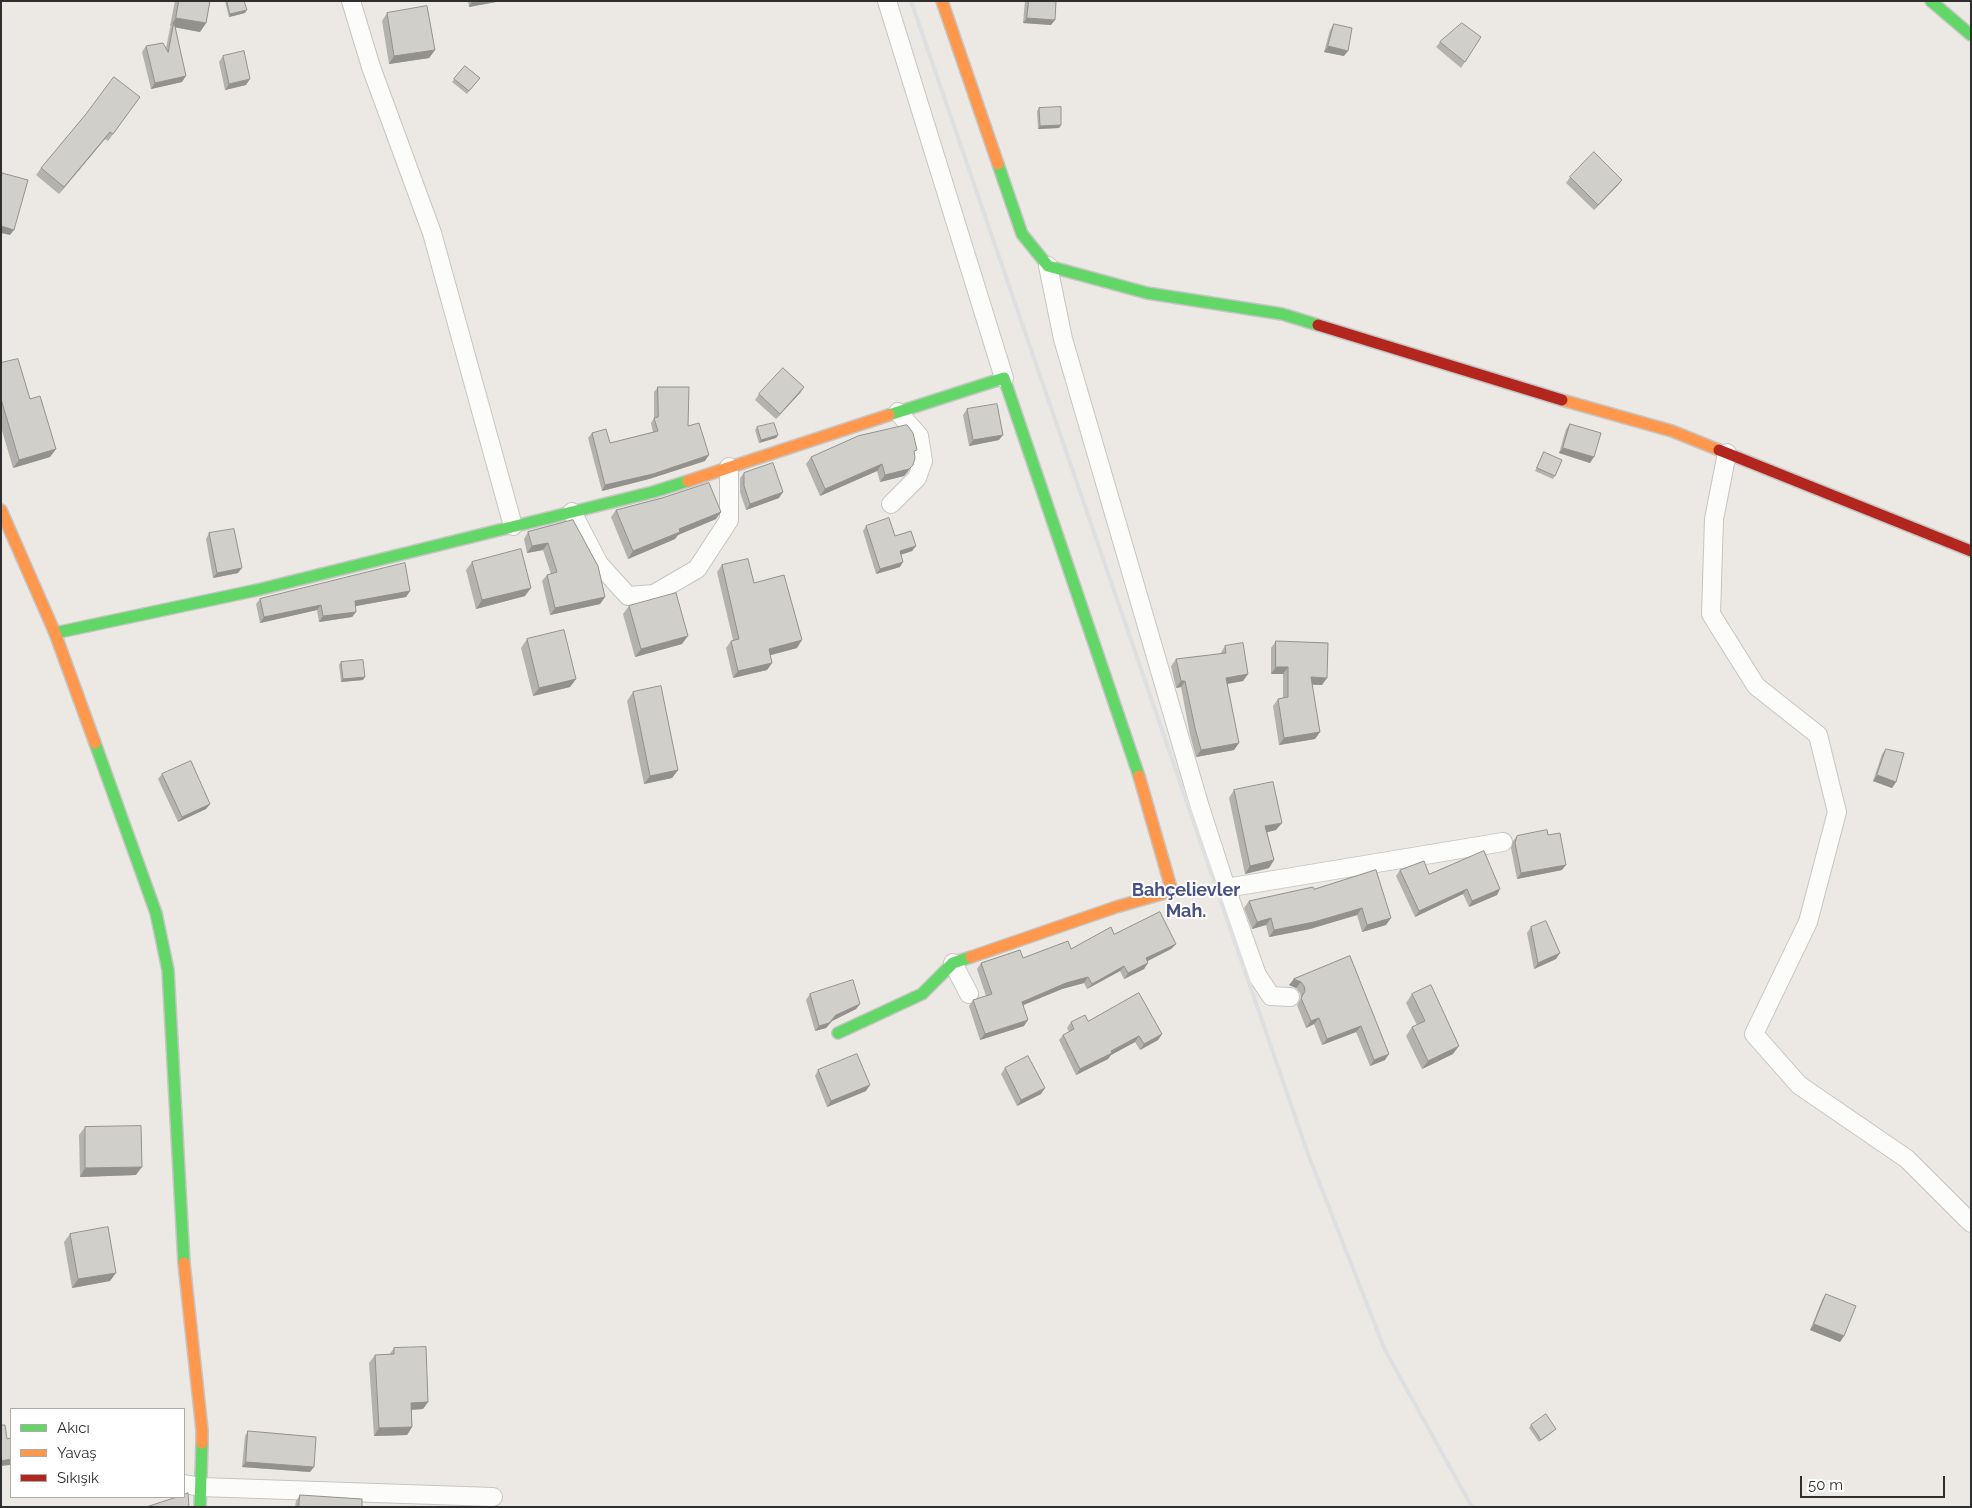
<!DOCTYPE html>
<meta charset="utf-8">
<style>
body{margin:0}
#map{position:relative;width:1972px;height:1508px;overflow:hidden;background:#ece9e4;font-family:Raleway,sans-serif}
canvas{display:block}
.frame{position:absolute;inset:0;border:2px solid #2e2e2e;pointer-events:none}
.legend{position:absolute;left:10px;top:1408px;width:175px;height:90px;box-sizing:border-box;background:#fff;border:1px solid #ababab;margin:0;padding:6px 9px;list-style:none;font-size:15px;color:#2e2e2e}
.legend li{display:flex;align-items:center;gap:10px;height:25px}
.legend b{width:25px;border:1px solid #ababab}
.scale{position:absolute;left:1800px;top:1476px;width:145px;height:22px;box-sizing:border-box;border:2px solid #2e2e2e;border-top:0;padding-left:6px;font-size:15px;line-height:18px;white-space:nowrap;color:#2e2e2e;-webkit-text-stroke:4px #fff;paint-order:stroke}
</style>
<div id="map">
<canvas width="1972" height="1508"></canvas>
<div class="frame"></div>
<ul class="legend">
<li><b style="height:6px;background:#63d668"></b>Akıcı</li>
<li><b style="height:6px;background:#ff974d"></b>Yavaş</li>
<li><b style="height:6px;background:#b3261e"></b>Sıkışık</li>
</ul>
<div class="scale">50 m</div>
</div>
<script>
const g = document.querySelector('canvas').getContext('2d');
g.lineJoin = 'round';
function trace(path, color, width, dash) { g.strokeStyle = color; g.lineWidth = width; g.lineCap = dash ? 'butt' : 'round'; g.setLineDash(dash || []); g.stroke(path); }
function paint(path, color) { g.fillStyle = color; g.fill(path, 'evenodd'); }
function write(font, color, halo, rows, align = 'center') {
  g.font = font + ' Raleway,sans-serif'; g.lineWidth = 4; g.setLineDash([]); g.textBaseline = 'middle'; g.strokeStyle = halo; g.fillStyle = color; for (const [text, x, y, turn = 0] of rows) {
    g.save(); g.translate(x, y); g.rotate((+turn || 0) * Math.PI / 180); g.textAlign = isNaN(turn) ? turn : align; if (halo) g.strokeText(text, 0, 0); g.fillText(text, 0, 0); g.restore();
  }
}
const street = new Path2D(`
 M351,1L371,67L432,233L513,526
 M887,1L1004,378
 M1048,266L1063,339L1199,804L1226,888L1257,975L1271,996L1290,997
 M1727,453L1714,519L1711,614L1756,686L1818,735L1837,812L1808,922L1754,1034L1799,1085L1907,1159L1971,1223
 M891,504L917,478L923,461L919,436L898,412
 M572,512L599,564L628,596L654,594L697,569L729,520V467
 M1226,888L1503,842
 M953,963L969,994
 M184,1484L201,1487L493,1497`);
const fast = new Path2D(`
 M1931,1L1971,35
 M998,164L1022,234L1048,266L1147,293L1282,314L1318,325
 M889,415L1004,378L1139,776
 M55,633L257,590L653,492L688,481
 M95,743L156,913L168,970L184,1263
 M838,1033L922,994L953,963L971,957
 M200,1507L202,1443`);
const slow = new Path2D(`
 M942,1L998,164
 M1562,400L1672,431L1719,450
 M688,481L889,415
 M1,510L55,633L95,743
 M971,957L1116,907L1172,891L1139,776
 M184,1263L202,1430V1443`);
const jam = new Path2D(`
 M1318,325L1562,400
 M1719,450L1971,551`);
const rail = new Path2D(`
 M911,1L1308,1154L1385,1350L1472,1507`);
const wall = new Path2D(`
 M175,1H210L206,23L200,32L175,27L182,82L151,89L142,52L146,46L166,48L170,28L171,26H170Z
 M225,1H244L245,13L229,17Z
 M468,1H497L496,2L469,7Z
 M1025,1H1056L1051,25L1023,23Z
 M387,13L435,50L429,58L389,64L382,21Z
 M1334,24L1344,56L1324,52L1330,30Z
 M1440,42L1465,62L1461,68L1436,47Z
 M223,56L246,85L225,90L219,62Z
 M465,66L480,78L467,94L452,82Z
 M140,97L108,141L105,139L59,194L36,175L41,168Z
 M1039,108L1061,125L1059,128L1038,129L1037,111Z
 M1570,177L1622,180L1618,185L1594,210L1566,183Z
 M1,363L30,399L56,449L50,457L13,468L1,427Z
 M658,387L688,426L705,461L649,479L602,491L588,438L592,433L610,443L653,432L651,423L654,418V392Z
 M804,387L800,393L776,419L755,400L759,394Z
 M967,409L999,440L969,446L963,415Z
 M1570,424L1590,463L1559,453L1566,429Z
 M757,427L778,435L776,438L759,443L755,430Z
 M1544,452L1555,476L1553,479L1535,471Z
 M914,453L908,472L904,476L880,482L877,471L820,496L806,464L811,457Z
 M744,473L779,498L746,510L740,492V478Z
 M616,510L716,519L678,535L675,539L628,559L611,517Z
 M573,520L605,597L600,604L550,615L542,581L547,575L551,574L543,550L527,553L524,539L528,532Z
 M866,526L895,536L916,546L912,551L901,555L900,567L876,574L863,531Z
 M209,533L238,573L213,578L206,539Z
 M472,562L525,596L476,609L466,570Z
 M722,565L754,583L797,648L770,655L772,663L767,670L733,678L726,648L731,641L733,640L717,572Z
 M410,591L406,597L355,606L356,612L352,617L319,622L317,610L260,623L256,604L260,599Z
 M629,606L682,644L635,657L623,614Z
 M527,639L576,679L570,687L533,696L521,648Z
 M1276,641L1322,685H1312L1320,732L1315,739L1279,745L1273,706L1278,699L1283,698V674H1271V648Z
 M1225,646L1248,674L1243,681L1227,684L1239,743L1234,750L1196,757L1190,735L1181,687L1176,688L1171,666L1176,659L1220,654Z
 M341,662L363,680L341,682L339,665Z
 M633,692L678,770L672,778L644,784L627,701Z
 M1886,749L1896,782L1892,788L1873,781L1882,754Z
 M162,774L210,804L206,809L178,822L158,779Z
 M1234,790L1276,830L1267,832L1274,860L1269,868L1245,874L1229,798Z
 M1548,835L1562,870L1517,879L1511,848L1513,841L1517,836Z
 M1376,870L1386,925L1362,932L1357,915L1310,929L1269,937L1266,925L1252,929L1244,908L1249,901L1314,889Z
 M1400,870L1429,874L1497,895L1469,907L1463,894L1415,917L1396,876Z
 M1531,927L1556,959L1534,969L1527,933Z
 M1114,934L1176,944L1171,949L1147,961L1144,969L1124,979L1120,971L1087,989L1084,983L1062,989L1024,1005V1026L980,1040L969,1006L973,1000L986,996L977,969L981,963L1023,958L1071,949Z
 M1350,956L1385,1060L1370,1066L1356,1032L1322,1045L1314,1024L1306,1028L1297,1005L1301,998L1300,993L1296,988L1289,985L1294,979Z
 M810,994L860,1004L856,1009L832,1021L826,1028L815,1031L806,1000Z
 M1412,994L1453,1054L1422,1069L1406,1036L1412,1027L1417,1025L1406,1003Z
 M1088,1021L1162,1034L1158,1040L1140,1050L1135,1042L1111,1055L1108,1059L1076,1075L1059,1040L1063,1035L1069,1032L1067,1028L1071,1022Z
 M1005,1068L1041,1094L1017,1106L1001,1074Z
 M818,1070L866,1091L827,1107L815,1076Z
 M85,1127L136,1175L80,1177L79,1135Z
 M70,1234L110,1281L72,1288L64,1242Z
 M1826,1294L1844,1336L1840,1342L1810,1330L1822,1300Z
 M394,1348L428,1402L423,1409L412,1410V1427L407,1435L374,1436L369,1363L375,1355H389Z
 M1531,1425L1554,1431L1539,1442L1529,1428Z
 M248,1431L310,1472L242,1467L245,1436Z
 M300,1495L362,1507H295L296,1501Z`);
const shadedWall = new Path2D(`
 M472,1H497L496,2L469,7Z
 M247,10L245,13L229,17L230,14Z
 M176,18L206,23L200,32L173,27L174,22L170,26Z
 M1027,18L1055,20L1051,25L1023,23Z
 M1328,46L1348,51L1344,56L1324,52Z
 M435,50L429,58L389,64L394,56Z
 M186,76L182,82L151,89L155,83Z
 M250,79L246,85L225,90L229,84Z
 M1061,125L1059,128L1038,129L1040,126Z
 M110,132L105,139L59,194L64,187Z
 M1622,180L1618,185L1594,210L1598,205Z
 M1,226L14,230L10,235L1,233Z
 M804,387L800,393L776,419L780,414Z
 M778,435L776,438L759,443L761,440Z
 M1003,435L999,440L969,446L973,440Z
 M1563,448L1594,457L1590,463L1559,453Z
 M56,449L50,457L13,468L19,460Z
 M709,455L705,461L649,479L602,491L605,485Z
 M882,464L877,471L820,496L825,489Z
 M913,465L904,476L880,482L885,475Z
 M783,492L779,498L746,510L750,504Z
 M721,512L716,519L678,535L675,539L628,559L633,551L679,529Z
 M548,543L543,550L527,553L532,546Z
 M916,546L912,551L896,556L900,551Z
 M903,562L900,567L876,574L880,569Z
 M242,568L238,573L213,578L217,573Z
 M531,588L525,596L476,609L482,600Z
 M410,591L406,597L351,607L355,601Z
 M605,597L600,604L550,615L555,608Z
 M321,605L317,610L260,623L264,617Z
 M356,612L352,617L319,622L323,616Z
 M688,636L682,644L635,657L641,649Z
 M802,640L797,648L764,657L769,649Z
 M772,663L767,670L733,678L738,671Z
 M1276,667H1288L1283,674H1271Z
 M1248,674L1243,681L1221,685L1226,678Z
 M365,677L363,680L341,682L343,679Z
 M1311,677L1327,678L1322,685L1306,684Z
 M576,679L570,687L533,696L539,688Z
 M1181,681H1185L1181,687L1176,688Z
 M1320,732L1315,739L1279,745L1284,738Z
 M1239,743L1234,750L1196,757L1201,750Z
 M678,770L672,778L644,784L650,776Z
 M1877,775L1896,782L1892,788L1873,781Z
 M210,804L206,809L178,822L182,817Z
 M1282,823L1276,830L1260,834L1265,826Z
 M1274,860L1269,868L1245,874L1250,866Z
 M1566,865L1562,870L1517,879L1521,873Z
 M1467,889L1463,894L1415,917L1419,911Z
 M1500,889L1497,895L1469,907L1472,901Z
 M1362,908L1357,915L1310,929L1269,937L1274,930Z
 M1271,918L1266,925L1252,929L1257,922Z
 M1391,918L1386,925L1362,932L1367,925Z
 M1176,944L1171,949L1142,964L1146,958Z
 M1560,953L1556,959L1534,969L1538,963Z
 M1148,963L1144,969L1124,979L1128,973Z
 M1124,966L1120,971L1087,989L1092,984Z
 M1088,977L1084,983L1062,989L1018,1007L1022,1002L1066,983Z
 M1294,979L1301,982L1296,988L1289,985Z
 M860,1004L856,1009L832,1021L826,1028L815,1031L819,1026L836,1015Z
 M1319,1018L1314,1024L1306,1028L1311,1021Z
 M1028,1020L1024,1026L980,1040L985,1034Z
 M1361,1026L1356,1032L1322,1045L1327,1039Z
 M1162,1034L1158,1040L1140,1050L1144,1044Z
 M1139,1036L1135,1042L1111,1055L1108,1059L1076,1075L1080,1069Z
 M1459,1046L1453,1054L1422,1069L1428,1061Z
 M1389,1054L1385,1060L1370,1066L1374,1060Z
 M870,1085L866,1091L827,1107L831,1101Z
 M1045,1088L1041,1094L1017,1106L1021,1100Z
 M142,1167L136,1175L80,1177L85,1168Z
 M116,1273L110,1281L72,1288L78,1279Z
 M1814,1324L1844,1336L1840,1342L1810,1330Z
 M428,1402L423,1409L406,1410L411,1403Z
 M412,1427L407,1435L374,1436L379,1428Z
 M11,1459V1462L10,1465L1,1466V1461Z
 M246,1462L314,1467L310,1472L242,1467Z`);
const building = new Path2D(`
 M179,1H210L206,23L176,18Z
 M227,1H244L247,10L230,14Z
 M1029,1H1056L1055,20L1027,18Z
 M427,6L435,50L394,56L387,13Z
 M174,22L186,76L155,83L146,46L163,43L168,52Z
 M1462,23L1481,37L1465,62L1440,42Z
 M1334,24L1352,28L1348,51L1328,46Z
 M244,51L250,79L229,84L223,56Z
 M465,66L480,78L469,91L454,79Z
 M114,77L140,97L113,134L110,132L64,187L41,168L86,114Z
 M1061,107V125L1040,126L1039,108Z
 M1594,152L1622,180L1598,205L1570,177Z
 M2,173L28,180L14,230L1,226V176Z
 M18,359L30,399L40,396L56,449L19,460L1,399V363Z
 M783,368L804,387L780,414L759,394Z
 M658,387H689L688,426L699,423L709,455L653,474L605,485L592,433L606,429L610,443L658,431L654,418L658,417Z
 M997,404L1003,435L973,440L967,409Z
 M774,423L778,435L761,440L757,427Z
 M1570,424L1601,433L1594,457L1563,448Z
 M907,425L913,433L917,450L914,451L915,458L913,465L909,469L885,475L882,464L825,489L811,457L858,436Z
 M1544,452L1562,460L1555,476L1537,468Z
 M773,463L783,492L750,504L744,486V473Z
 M709,483L721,512L679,529L680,532L633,551L616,510L662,498Z
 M889,518L895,536L911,531L916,546L900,551L903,562L880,569L866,526Z
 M573,520L598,566L605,597L555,608L547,575L557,572L548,543L532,546L528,532Z
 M234,529L242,568L217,573L209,533Z
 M521,549L531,588L482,600L472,562Z
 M748,559L754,583L784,575L802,640L769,649L772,663L738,671L731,641L739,639L722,565Z
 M405,563L410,591L355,601L356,612L323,616L321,605L264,617L260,599Z
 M676,593L688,636L641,649L629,606Z
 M564,630L576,679L539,688L527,639Z
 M1276,641L1328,643L1327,678L1311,677L1320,732L1284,738L1278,699L1288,697V667H1276Z
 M1243,643L1248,674L1226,678L1239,743L1201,750L1195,728L1185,681H1181L1176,659L1226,653L1225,646Z
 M363,660L365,677L343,679L341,662Z
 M661,686L678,770L650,776L633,692Z
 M1886,749L1904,753L1896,782L1877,775Z
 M191,761L210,804L182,817L162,774Z
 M1273,782L1282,823L1265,826L1274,860L1250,866L1234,790Z
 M1547,830L1548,835L1560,833L1566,865L1521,873L1515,843L1517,836Z
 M1484,851L1500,889L1472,901L1467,889L1419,911L1400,870L1424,861L1429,874Z
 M1376,870L1391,918L1367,925L1362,908L1314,922L1274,930L1271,918L1257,922L1249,901L1313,887L1314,889Z
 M1160,912L1176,944L1146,958L1148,963L1128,973L1124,966L1092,984L1088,977L1066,983L1022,1002L1028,1020L985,1034L973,1000L992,994L981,963L1020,950L1023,958L1068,941L1071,949L1111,927L1114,934Z
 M1546,921L1560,953L1538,963L1531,927Z
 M1350,956L1389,1054L1374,1060L1361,1026L1327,1039L1319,1018L1311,1021L1301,998L1305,991L1304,986L1301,982L1294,979Z
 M853,980L860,1004L836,1015L829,1023L819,1026L810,994Z
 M1431,985L1459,1046L1428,1061L1412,1027L1425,1021L1412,994Z
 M1139,993L1162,1034L1144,1044L1139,1036L1111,1051L1112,1053L1080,1069L1063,1035L1074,1029L1071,1022L1085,1015L1088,1021Z
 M857,1054L870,1085L831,1101L818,1070Z
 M1028,1056L1045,1088L1021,1100L1005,1068Z
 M141,1126L142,1167L85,1168V1127Z
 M108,1227L116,1273L78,1279L70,1234Z
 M1826,1294L1856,1306L1844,1336L1814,1324Z
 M426,1347L428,1402L411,1403L412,1427L379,1428L375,1355L394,1354V1348Z
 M1546,1414L1556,1429L1541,1440L1531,1425Z
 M1,1425H5L7,1439L11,1438V1459L1,1461Z
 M248,1431L316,1437L314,1467L246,1462Z
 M188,1493L189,1507H146L177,1497H184V1495Z
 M300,1495L362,1499V1507H299Z`);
const districtNames = [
 ["Bahçelievler",1186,891],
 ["Mah.",1186,912]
];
trace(street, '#c6c5c5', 20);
trace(fast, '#c6c5c5', 14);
trace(slow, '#c6c5c5', 14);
trace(jam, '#c6c5c5', 14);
trace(street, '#fcfcfb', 18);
trace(fast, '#63d668', 11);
trace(slow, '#ff974d', 11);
trace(jam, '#b3261e', 11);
trace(rail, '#dedfe1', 4);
paint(wall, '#b4b2ae');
paint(shadedWall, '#92918d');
paint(building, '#d1cfca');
trace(building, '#92918d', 1);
write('bold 18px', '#485185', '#fff', districtNames);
</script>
